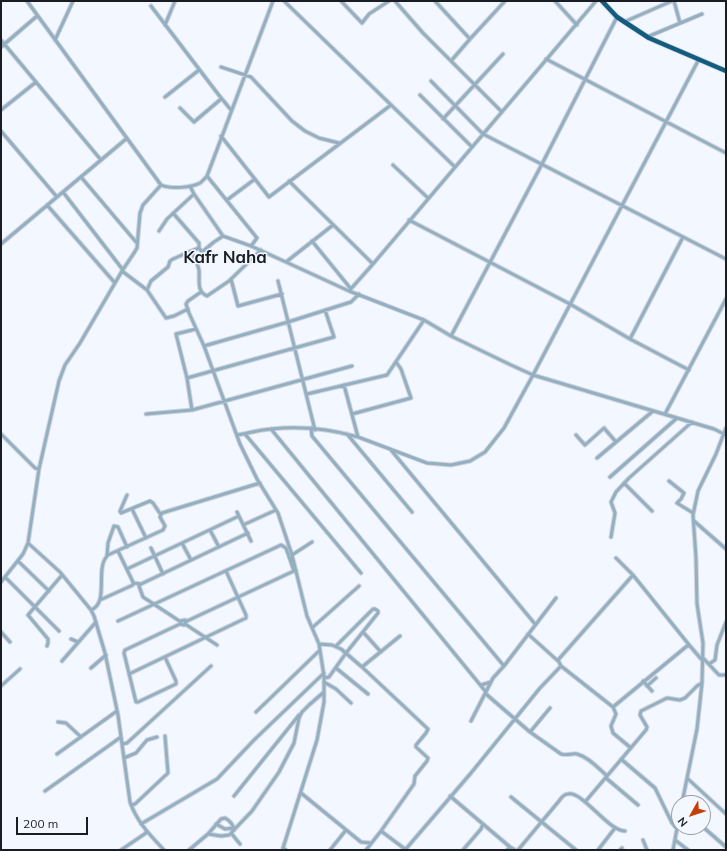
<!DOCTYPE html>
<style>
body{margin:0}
#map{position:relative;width:727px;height:851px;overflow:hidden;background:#f3f7ff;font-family:Mulish,sans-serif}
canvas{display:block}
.frame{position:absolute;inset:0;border:2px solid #1a1d24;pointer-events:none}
.north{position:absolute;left:671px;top:795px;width:40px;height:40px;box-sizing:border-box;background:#f3f7ff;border:1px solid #9ca0a7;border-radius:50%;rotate:231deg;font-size:11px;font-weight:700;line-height:16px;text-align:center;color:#1a1d24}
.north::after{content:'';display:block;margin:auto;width:14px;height:18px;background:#c63f07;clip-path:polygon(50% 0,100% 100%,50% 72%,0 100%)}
.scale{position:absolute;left:16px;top:817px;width:72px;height:18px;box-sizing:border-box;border:2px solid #1a1d24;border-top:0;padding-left:5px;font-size:12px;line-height:14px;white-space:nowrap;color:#1a1d24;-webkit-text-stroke:3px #f3f7ff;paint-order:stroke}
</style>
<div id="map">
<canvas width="727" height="851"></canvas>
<div class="frame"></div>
<div class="north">N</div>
<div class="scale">200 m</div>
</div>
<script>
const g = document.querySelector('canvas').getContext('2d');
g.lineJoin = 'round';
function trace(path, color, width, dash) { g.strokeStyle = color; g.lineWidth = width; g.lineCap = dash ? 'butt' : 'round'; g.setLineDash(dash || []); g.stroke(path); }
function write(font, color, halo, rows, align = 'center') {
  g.font = font + ' Mulish,sans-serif'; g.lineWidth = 3; g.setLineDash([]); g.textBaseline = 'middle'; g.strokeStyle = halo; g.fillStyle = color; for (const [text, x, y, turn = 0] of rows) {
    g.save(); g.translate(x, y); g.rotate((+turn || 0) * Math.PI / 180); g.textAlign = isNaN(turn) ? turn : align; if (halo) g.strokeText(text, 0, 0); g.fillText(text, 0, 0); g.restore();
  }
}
const minor = new Path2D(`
 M27,1L161,185
 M284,1L455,167
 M341,1L362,23L369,14L389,1
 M395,1L423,33L502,112
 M435,1L470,39L505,1
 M555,1L577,25
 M674,1L680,23
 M151,6L218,94L231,110
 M624,22L672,1
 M165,25L175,1
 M647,37L702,14
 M1,40L101,160
 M55,40L73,1
 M1,47L37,16
 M546,59L726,153
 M451,61L470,39
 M221,67L251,77L292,121L305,131L319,138L339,143
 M431,81L483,134L726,259
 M420,95L472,147
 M165,97L199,70
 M180,108L194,122L221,99
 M1,110L36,82
 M443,119L503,54
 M1,131L57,197
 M221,136L269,197L391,105
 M393,165L428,198
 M207,176L257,238L251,246
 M81,177L136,242
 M289,181L373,264
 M190,186L194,194L223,236L251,246L349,291L424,320L451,336L511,365L533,375L714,429L726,435
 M63,192L123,270
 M227,200L255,179
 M47,205L115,283
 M173,213L199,243V248L191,251C194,257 198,264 199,270C200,280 196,291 207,296L229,281L261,250
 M409,220L570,304L630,339L689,370
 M159,231L167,219L194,194
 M312,241L351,289
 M1,244L126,139
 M199,248L202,252L214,242L223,236
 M286,262L333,225
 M122,271L147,290L166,318L174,316L188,309
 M231,279L238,306L282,294
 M278,281L315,430
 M147,290L151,281L168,267L170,261L173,259L191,251
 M349,291L373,264L596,1
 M201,292L188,301L186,304L189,313L204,346L240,444L257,479L278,513L292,555L307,616L319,644L324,676V702L317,740L283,848L286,850
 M451,336L542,164L617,17
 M630,339L683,237
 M204,346L288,322L351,302L359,294
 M187,378L334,337L325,310
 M344,385L358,437
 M307,394L387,375L424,320
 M192,410L187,378L176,334L196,329
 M146,414L192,410L352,366
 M352,414L411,398L401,369L396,362
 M665,414L726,299
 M311,428L312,436L504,666
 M271,429L486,692
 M1,434L35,468L39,469
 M245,434L361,573
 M347,434L412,512
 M237,435C248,433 260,430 271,429C300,426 330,429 358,437L427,463L451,465L470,461L485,452L504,428L533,375L699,59
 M576,435L585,445L604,428L616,442
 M391,450L535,624
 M597,458L653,411
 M610,477L677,418
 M669,481L684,493L681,499L677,503L693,513
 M624,483L652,511
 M127,495L120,511L121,513L150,501L153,503L161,515
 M132,509L146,538
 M237,512L251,541
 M694,521L726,549
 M243,525L276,510
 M210,530L219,547
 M611,537L615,513L611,502L616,492L629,478L692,422
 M28,543L60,572L91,610L94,616L105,653L118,715L130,802C137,822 150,835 164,850
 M182,543L191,560
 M151,548L163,574
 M292,555L312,542
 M107,556L108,543L114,526L118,527L127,547
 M616,558L633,575
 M18,561L49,591
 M127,569L239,516
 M5,577L59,631
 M1,582L23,554L28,543L39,469L59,381L65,365L80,343L122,271L134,253L137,248L140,213L143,205L161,185C170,189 191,188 200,183C203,181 205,178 207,176L273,1
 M134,583L141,584L139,586L143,597L181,622
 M141,584L248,533
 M100,600L133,585V582L118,551
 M91,610C110,603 94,568 108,555L163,530L165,526L160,517L162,513L260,483
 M118,621L281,545L286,548L294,571
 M187,621L296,570
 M185,624L217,645
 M313,627L359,586
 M1,632L10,642
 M363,632L381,652
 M528,634L558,661
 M71,639L78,642
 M319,644L332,645L341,649L362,667L428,729L426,733L416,745V747L428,758L427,761L415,776L414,784L381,831L405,849
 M47,646L48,643V639L28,615L62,575
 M165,657L176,681V684L138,702H136L124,653L125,650L180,624L181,621L185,620L187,621L184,625L180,624
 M703,658L719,675H726
 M62,661L96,622
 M709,664L715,660L717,645L726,622
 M362,667L400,636
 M91,668L106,655
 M336,668L368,694
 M129,674L246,618V615L226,571
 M324,678L329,677L346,653L378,613V611L375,609H373L336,646
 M643,681L652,691
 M324,682L336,689L351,703
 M481,685L491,682
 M1,686L20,669
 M647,686L656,678
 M486,694L530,732L561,754C567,756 572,753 577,754C588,757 597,767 606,775V778L638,805
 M613,707L687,646H690L702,660
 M256,712L320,650
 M471,721L493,678L504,666L556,598
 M58,722L66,723L81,737
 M530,732L550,708
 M122,744L127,743L211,666
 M631,748L613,733L611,726L616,714L613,707L561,666L558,660L633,575L690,646
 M57,754L117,711
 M124,758L136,753L147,740L157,737
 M621,759L655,788L672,823L677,829
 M687,778L726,814
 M45,791L121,737
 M301,793L361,842L371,843
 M234,796L299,715
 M450,796L510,847
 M511,797L576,850
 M585,802L646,730L647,727L640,715L641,711L667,698L680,700L685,698L697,686L702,683
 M682,803L697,729L702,683L703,643L697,604L696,558L693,515L698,491L716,454L726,428
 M131,805L135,804L168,773L165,736
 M141,824L217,779L254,740L324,673
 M216,824L225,829L234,828
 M703,827L726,847
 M208,834L221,836L229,835
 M643,840L647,850
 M675,840L688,850
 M240,844L231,833L252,811L279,772L294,743L299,718L302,712L309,705L324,692
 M121,850L146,833V830
 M189,850L208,834L221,819L225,818C229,820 234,825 234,830
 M330,850L346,830
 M366,850L381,831
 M405,850L471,773L540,688L561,666
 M463,850L481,829L483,824
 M507,850L510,847L515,850
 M518,850L559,801C561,798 564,794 568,794C583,791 608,831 625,831
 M598,850L615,828
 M620,850L622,848
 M673,850L679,818`);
const highway = new Path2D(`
 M602,1L617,17L649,38L726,71`);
const quarterNames = [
 ["Kafr Naha",225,258]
];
trace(minor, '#d0d4dc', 5);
trace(highway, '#d0d4dc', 6);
trace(minor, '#93afc1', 3);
trace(highway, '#125c80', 4.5);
write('bold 17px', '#1a1d24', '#f3f7ff', quarterNames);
</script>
